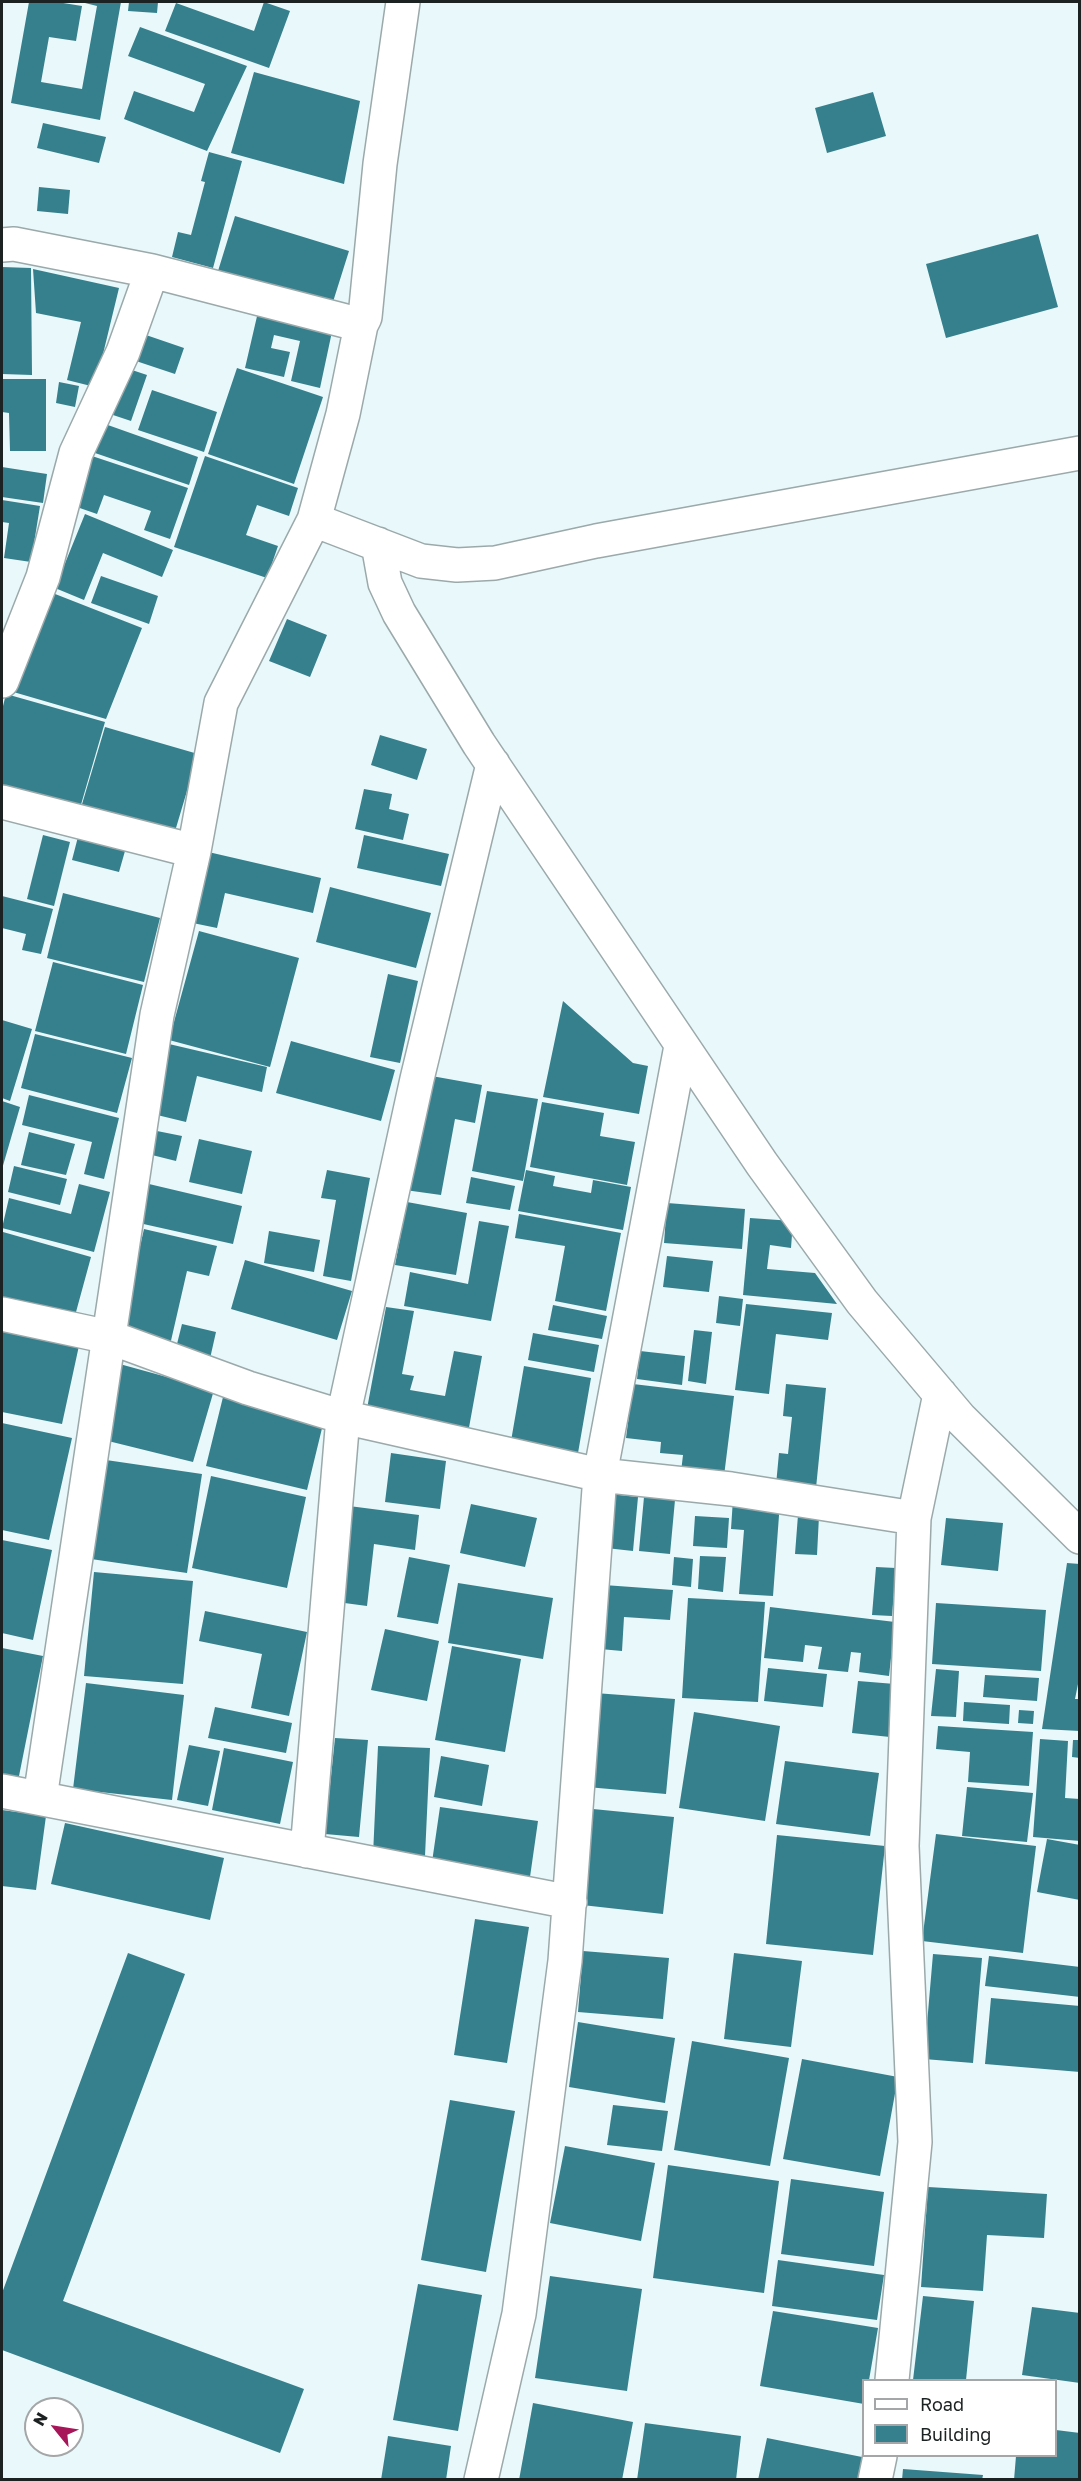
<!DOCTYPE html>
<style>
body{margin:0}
#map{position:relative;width:1081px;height:2481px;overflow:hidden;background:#e9f8fa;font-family:"Golos Text",sans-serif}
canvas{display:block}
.frame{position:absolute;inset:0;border:3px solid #1c2122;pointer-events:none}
.legend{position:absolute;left:862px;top:2379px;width:195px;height:78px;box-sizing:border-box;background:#fff;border:2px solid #a4a6a7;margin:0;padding:8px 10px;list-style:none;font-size:18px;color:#1c2122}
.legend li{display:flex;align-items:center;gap:12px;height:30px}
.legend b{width:30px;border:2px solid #a4a6a7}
.north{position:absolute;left:24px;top:2397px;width:60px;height:60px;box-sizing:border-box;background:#fff;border:2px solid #a4a6a7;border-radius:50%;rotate:300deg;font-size:16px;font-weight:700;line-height:24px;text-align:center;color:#1c2122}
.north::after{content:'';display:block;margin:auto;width:21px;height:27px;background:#a61658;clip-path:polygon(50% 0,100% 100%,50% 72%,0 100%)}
</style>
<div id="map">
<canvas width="1081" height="2481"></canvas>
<div class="frame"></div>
<ul class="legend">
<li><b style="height:8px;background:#fff"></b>Road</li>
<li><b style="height:16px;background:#35808c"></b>Building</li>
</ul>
<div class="north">N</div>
</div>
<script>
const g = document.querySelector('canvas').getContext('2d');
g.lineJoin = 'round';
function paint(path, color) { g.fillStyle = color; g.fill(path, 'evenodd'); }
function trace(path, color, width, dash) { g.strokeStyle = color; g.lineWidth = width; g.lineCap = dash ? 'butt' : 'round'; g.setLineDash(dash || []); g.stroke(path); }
const building = new Path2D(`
 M29,2H57L82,6L76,41L49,37L41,82L82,89L97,6L81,2H121L100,120L11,103Z
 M129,2H158L157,13L128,11Z
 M264,2L290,11L269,68L165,31L176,3L254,31Z
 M140,27L247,66L207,151L124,119L134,91L194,112L205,84L128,56Z
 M254,72L360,101L344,184L231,153Z
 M873,92L886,136L827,153L815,108Z
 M43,123L106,137L99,163L37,148Z
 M209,152L242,161L213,268L172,257L178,232L191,235L205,182L201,181Z
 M39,187L70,190L68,214L37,211Z
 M235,216L349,251L332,305L218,271Z
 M1038,234L1058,307L946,338L926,264Z
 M2,267L31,268L32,375L2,374Z
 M33,269L119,288L95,387L67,380L81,322L36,313Z
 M258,312L333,327L320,388L291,381L300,341L274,335L271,348L290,352L284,377L245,368Z
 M146,335L184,348L175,374L136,361Z
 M123,367L147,375L131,421L107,413Z
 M237,368L323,397L294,484L208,454Z
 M2,379H46V451H10L9,413L2,412Z
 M59,382L79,386L75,407L56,403Z
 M152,390L217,412L204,452L138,430Z
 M105,424L198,457L189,485L95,453Z
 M92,456L188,488L170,539L144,530L151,511L104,495L97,514L74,506Z
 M205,456L298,488L289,516L257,505L246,535L278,546L267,578L174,547Z
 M2,467L47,474L43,503L2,497Z
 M2,500L40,506L31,562L4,558L9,523L2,522Z
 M85,514L173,550L162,577L103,553L84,600L55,588Z
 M101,576L158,596L149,624L91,603Z
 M50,592L142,628L106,719L10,691Z
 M287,619L327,635L310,677L269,661Z
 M6,694L105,722L80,808L2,786V710Z
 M105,727L198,754L173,838L80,811Z
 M380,735L427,749L417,780L371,765Z
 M364,789L392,794L389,809L409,814L403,840L355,829Z
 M79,833L127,844L119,872L72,860Z
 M43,835L70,842L54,906L27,899Z
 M364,835L449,854L441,886L357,868Z
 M204,851L321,878L313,913L225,893L217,928L188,922Z
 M330,887L431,913L416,968L316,942Z
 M63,893L160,918L144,982L47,958Z
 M2,896L53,909L41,954L22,950L26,934L2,928Z
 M199,931L299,958L270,1067L169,1040Z
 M53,962L143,985L126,1054L35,1031Z
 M388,974L418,981L400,1063L370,1057Z
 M563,1001L633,1063L648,1066L639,1114L543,1097Z
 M2,1020L32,1029L10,1101L2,1098Z
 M35,1034L132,1058L117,1113L21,1088Z
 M291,1041L395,1070L381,1121L276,1093Z
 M169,1044L267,1067L262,1092L197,1076L186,1122L153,1114Z
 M426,1075L482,1085L475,1123L455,1119L441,1195L405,1190Z
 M487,1091L538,1099L523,1181L472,1171Z
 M29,1095L119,1118L104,1179L84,1174L92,1142L22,1125Z
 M2,1101L20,1107L2,1169Z
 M542,1102L604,1113L600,1136L635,1142L627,1185L530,1167Z
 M157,1131L182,1136L176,1161L152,1155Z
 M29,1132L75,1144L66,1175L21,1165Z
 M199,1139L252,1151L242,1194L189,1182Z
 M14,1166L67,1179L60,1205L8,1192Z
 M327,1170L370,1178L351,1281L323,1276L336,1200L321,1198Z
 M526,1170L555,1176L553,1186L591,1193L593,1180L631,1187L623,1230L518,1211Z
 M471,1177L515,1186L510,1210L466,1203Z
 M79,1184L110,1192L94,1252L2,1228L9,1198L71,1214Z
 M149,1184L242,1206L233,1244L139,1223Z
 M407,1202L467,1213L456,1275L395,1265Z
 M667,1203L745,1209L742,1249L664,1243Z
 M519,1214L621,1233L606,1311L555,1301L565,1246L515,1238Z
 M750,1218L793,1221L791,1248L770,1245L767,1269L815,1273L837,1304L743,1295Z
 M479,1221L509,1226L491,1321L404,1306L410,1272L468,1284Z
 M144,1229L217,1246L209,1276L187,1271L170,1345L120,1334Z
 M269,1231L320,1240L314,1272L264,1263Z
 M3,1232L91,1257L73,1323L2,1304Z
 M667,1256L713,1261L709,1292L663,1287Z
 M245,1260L352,1291L337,1340L231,1309Z
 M719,1296L743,1299L740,1326L716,1323Z
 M746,1304L832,1313L828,1340L776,1334L769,1394L735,1390Z
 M553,1305L607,1316L602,1339L548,1330Z
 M386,1307L414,1311L402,1374L414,1376L410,1390L445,1396L454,1351L482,1356L468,1433L366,1414Z
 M2,1324L80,1341L62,1424L2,1412Z
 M182,1324L216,1332L209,1363L174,1356Z
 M694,1330L712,1332L706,1384L688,1381Z
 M533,1333L599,1345L594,1372L528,1360Z
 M640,1351L685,1356L682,1385L637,1379Z
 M116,1363L214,1390L193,1462L96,1438Z
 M524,1366L591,1378L578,1453L511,1441Z
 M633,1384L734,1396L724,1476L681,1472L683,1455L660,1453L661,1442L626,1438Z
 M786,1384L826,1388L816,1488L776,1485L779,1453L788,1454L792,1417L783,1416Z
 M224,1393L325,1416L307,1490L206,1466Z
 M2,1423L72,1438L49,1540L2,1530Z
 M391,1453L446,1461L440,1509L385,1502Z
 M106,1460L202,1474L187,1573L91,1559Z
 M211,1476L306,1497L287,1588L192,1568Z
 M610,1494L638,1497L633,1551L606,1548Z
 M644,1497L675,1500L670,1554L639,1551Z
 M733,1499L780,1502L773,1596L739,1594L744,1530L731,1529Z
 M471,1504L537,1518L525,1567L460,1553Z
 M349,1506L419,1515L415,1550L374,1544L367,1606L337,1602Z
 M798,1515L819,1516L817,1555L795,1554Z
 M695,1516L729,1518L727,1548L693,1546Z
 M946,1518L1003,1523L998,1571L941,1565Z
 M2,1540L52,1550L33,1640L2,1633Z
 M700,1556L726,1557L723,1592L698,1589Z
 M409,1557L450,1565L438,1624L397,1617Z
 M674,1557L693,1559L691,1587L672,1585Z
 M1067,1563L1080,1564V1674L1075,1699H1080V1731L1042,1729Z
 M876,1567L896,1568L892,1616L872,1615Z
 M94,1572L193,1581L183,1684L84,1676Z
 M458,1583L553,1598L543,1659L448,1643Z
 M604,1585L673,1590L670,1620L624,1617L622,1651L600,1649Z
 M688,1598L765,1602L758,1702L682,1698Z
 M936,1603L1046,1610L1041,1671L932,1664Z
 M770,1607L895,1622L889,1676L859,1672L861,1653L851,1652L848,1672L818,1669L822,1647L805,1645L803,1662L764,1658Z
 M205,1611L307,1632L289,1716L251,1708L262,1654L199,1641Z
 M385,1629L439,1641L427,1701L371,1690Z
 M452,1646L521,1659L505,1752L435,1740Z
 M2,1648L43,1656L18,1781L2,1777Z
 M768,1668L827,1674L823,1707L764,1701Z
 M936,1669L959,1671L956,1717L931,1716Z
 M985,1675L1039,1678L1037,1701L983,1697Z
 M858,1681L895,1684L890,1737L852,1733Z
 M86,1683L184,1695L172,1800L73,1789Z
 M595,1693L675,1699L666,1794L587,1787Z
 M964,1702L1010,1705L1009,1724L963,1721Z
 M215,1707L292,1723L286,1753L208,1738Z
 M1019,1710L1034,1711L1033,1724L1018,1723Z
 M694,1712L780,1726L765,1821L679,1808Z
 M938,1726L1033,1732L1029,1786L968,1782L970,1752L936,1749Z
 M335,1738L368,1740L359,1837L325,1834Z
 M1040,1739L1068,1741L1065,1798L1080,1799V1841L1033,1837Z
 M1073,1740H1080V1758L1072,1757Z
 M189,1745L220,1751L208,1806L177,1800Z
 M378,1746L430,1748L425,1856L373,1855Z
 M224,1748L293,1762L280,1824L212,1810Z
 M441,1756L489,1765L482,1806L434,1797Z
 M785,1761L879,1773L870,1836L776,1824Z
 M967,1787L1033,1793L1027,1842L962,1836Z
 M440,1807L538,1821L530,1877L432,1862Z
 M593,1809L674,1817L663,1914L582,1905Z
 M2,1810L46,1816L36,1890L2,1886Z
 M65,1823L224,1858L210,1920L51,1884Z
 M936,1834L1036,1846L1023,1953L922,1941Z
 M777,1835L885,1846L873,1955L766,1944Z
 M1047,1839L1080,1845V1900L1037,1892Z
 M475,1919L529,1927L507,2063L454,2055Z
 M583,1951L669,1958L663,2019L578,2012Z
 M128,1953L185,1974L63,2301L304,2389L280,2453L2,2350V2293Z
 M734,1953L802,1961L791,2047L724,2039Z
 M933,1954L982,1958L973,2063L924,2059Z
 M989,1956L1080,1967V1997L985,1986Z
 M991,1998L1080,2006V2072L985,2064Z
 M578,2022L675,2038L665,2103L569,2087Z
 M692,2041L789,2058L770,2166L674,2150Z
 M802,2059L898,2077L880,2176L783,2159Z
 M450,2100L515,2111L486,2272L421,2260Z
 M613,2105L668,2111L662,2151L607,2145Z
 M565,2146L655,2163L641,2241L550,2223Z
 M668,2165L779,2181L764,2293L653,2278Z
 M791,2179L884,2192L874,2266L781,2254Z
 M928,2187L1047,2194L1044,2238L987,2235L983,2291L921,2287Z
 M778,2260L884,2275L877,2320L772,2306Z
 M550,2276L642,2289L627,2391L535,2378Z
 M418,2284L482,2295L458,2431L393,2420Z
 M923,2296L974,2301L966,2380H913Z
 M1032,2307L1080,2313V2383L1022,2375Z
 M773,2311L878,2328L869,2380H864V2404L760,2386Z
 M533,2403L633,2422L622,2480H519Z
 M645,2423L741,2436L736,2480H637Z
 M1056,2430L1080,2433V2480H1014L1016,2456H1056Z
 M388,2436L451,2446L446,2480H381Z
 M767,2438L867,2458L862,2480H758Z
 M903,2469L983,2475L982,2480H902Z`);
const street = new Path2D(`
 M2,245L14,244L152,271
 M314,520L421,561L457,565L495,563L596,541L1080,453
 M378,544L385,583L399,613L479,744L762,1164L862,1302L960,1418L1080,1537
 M2,681L43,577L76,453L123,352L152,271L361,325
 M2,802L194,851
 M2,1314L109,1337L248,1388L343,1417L600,1475L731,1489L914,1518
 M2,1791L570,1902
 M40,1798L157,1015L194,851L221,703L314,520L343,414L361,325L365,317L380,164L403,2
 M307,1851L343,1417L417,1079L493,764
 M892,2380L915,2142L902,1846L914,1518L940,1394
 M481,2480L519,2314L565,1961L600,1475L681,1046
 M875,2480L880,2456`);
paint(building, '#35808c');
trace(street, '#9ba9ab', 36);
trace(street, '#fff', 33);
</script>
